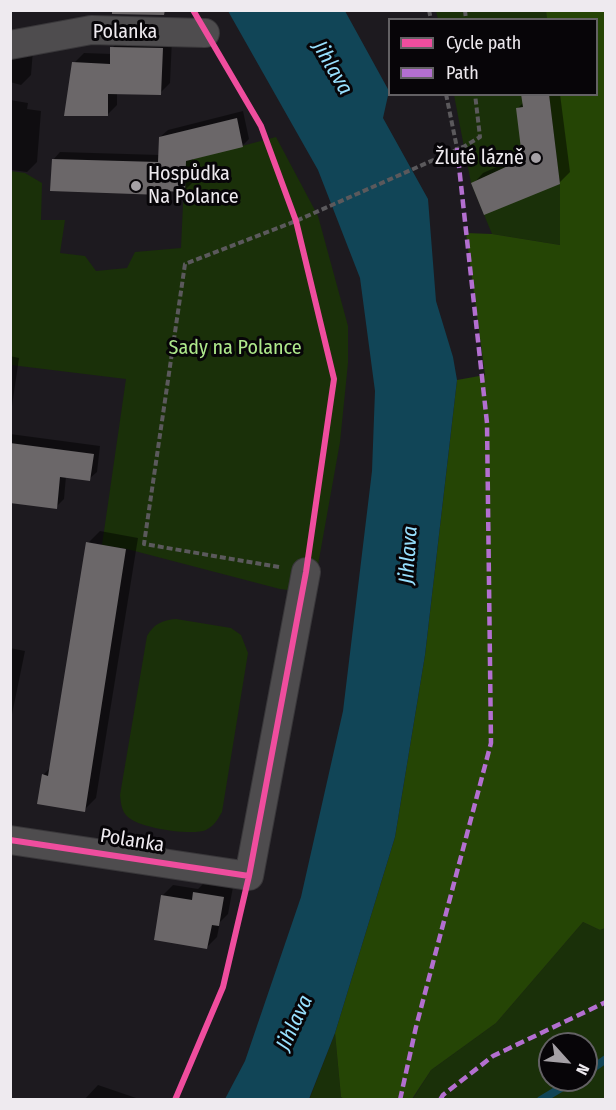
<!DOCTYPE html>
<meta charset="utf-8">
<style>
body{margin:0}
#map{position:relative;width:616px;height:1110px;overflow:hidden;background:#1d1a1f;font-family:"Fira Sans Condensed",sans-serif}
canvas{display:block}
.frame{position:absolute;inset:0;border:12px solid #eeeaef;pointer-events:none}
.legend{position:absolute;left:388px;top:18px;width:210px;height:78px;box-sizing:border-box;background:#070508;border:2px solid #636164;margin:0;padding:8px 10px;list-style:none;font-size:18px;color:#eeeaef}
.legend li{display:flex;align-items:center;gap:12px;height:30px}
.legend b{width:30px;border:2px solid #636164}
.north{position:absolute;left:538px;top:1032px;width:60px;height:60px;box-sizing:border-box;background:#070508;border:2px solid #636164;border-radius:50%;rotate:117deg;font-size:16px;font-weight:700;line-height:24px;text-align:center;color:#eeeaef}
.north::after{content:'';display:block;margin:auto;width:21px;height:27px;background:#a5a1a6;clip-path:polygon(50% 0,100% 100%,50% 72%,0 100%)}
</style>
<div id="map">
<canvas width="616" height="1110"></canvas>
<div class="frame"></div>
<ul class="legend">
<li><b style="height:8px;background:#ef4d9e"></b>Cycle path</li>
<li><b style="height:8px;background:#b36fd0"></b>Path</li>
</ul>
<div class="north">N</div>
</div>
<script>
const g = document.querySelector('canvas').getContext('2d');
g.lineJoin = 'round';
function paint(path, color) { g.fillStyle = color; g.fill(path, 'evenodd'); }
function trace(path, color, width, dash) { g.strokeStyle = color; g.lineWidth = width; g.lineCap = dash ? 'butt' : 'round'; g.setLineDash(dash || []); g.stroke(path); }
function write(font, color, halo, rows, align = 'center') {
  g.font = font + ' "Fira Sans Condensed",sans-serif'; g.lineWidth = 6; g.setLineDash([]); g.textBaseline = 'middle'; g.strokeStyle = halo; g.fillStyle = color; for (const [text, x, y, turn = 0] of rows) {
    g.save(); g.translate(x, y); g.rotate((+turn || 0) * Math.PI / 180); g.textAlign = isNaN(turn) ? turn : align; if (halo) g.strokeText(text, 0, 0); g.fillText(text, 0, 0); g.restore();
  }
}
const green = new Path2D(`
 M436,11H546L547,19H438Z
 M454,95H549L560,184V245L492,234L471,183Z
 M276,137L318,216L348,326V363L340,442L313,593L280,589L127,549L102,545L126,379L11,365L10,171L25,173L42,183L41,220H65L60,253L85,256L96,271L127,268L135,252L181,248L185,161Z
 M176,619L231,628L241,635L248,653L222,812C218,819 214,826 206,830C192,836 139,828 128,817C121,811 121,803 120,795L147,636C154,624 162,620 176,619Z
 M583,922L600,930L605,928V1099L412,1100L431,1070L496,1023ZM550,1044H586V1080H550Z
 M335,1033L341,1097L346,1099L309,1100Z`);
const forest = new Path2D(`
 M546,11H605V928L600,930L583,922L496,1023L431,1070L412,1099L346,1100L341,1097L335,1033L395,837L425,655L457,380L485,375L466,233L492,234L560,245V184L549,95L596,94V20L547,19Z`);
const water = new Path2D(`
 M228,11H345L389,91L383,118L428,199L436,301L453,357L457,380L425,655L395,837L335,1033L309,1099H225L245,1061L301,897L343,711L372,471L375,391L360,278L318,170Z`);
const shadow = new Path2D(`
 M82,10H167L163,14Z
 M122,38L172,39L170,83L160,93L117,92V105L107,115L74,63L84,53L112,54V48Z
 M10,49L33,50L31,75L21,85L10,82Z
 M523,94H560L570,172L559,183L473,184L483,173L517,158L523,150L518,108L524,102Z
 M10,100L28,103L27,109L41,111L37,162L27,172L12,170L10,185Z
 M243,111L249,139L242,146L193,158L192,183L184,191L165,190L161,194L53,160L60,152L160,155V137L168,130Z
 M10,356L19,358L10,420Z
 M10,434L100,446L97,472L89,479L66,476L64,499L56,507L10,502Z
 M100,531L138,538L96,798L84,810L43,775L50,768L88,543Z
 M10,648L25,651L10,724Z
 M205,882L233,887L228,914L220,922L217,937L207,947L155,938L163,895L173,885L198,889Z
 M98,1085L142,1100H84Z`);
const stream = new Path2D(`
 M586,1073L606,1059
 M541,1100L574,1080`);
const building = new Path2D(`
 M112,10H165L164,15L112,14Z
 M110,47L163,48L161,95L108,94V116H64L72,62L110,64Z
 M521,94H549L560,184L484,215L471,183L510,165L521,149L516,108L523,107Z
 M237,118L243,147L186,161L185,192L162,191V195L50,191L52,159L158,162L159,137Z
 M10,443L94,454L90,481L60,477L57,509L10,503Z
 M86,542L126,549L85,812L37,804L42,774L48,776Z
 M193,892L224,897L219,926L212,925L207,949L154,940L161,895L192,900Z`);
const path = new Path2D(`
 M429,10L431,20
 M465,10L466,20
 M446,94L457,148
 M279,567L144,544L185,264L296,221L465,146L480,137L475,94`);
const minor = new Path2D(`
 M10,45L91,30L205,33
 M10,840L249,876L306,572`);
const quiet = new Path2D(`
 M400,1100L416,1027L491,743L487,423L457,148
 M440,1100L443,1095L493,1056L606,1002`);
const cycleway = new Path2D(`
 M10,840L249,876
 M175,1100L223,987L249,876L306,572L334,379L296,221L261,126L193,10`);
const markers = [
 [536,158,6,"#a5a1a6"],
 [136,186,6,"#a5a1a6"]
];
const streetNames = [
 ["Polanka",125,32],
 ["Polanka",132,841,9]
];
const poiNames = [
 ["Žluté lázně",524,158],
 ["Hospůdka",148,174,"left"],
 ["Na Polance",148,197,"left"]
];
const parkNames = [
 ["Sady na Polance",235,348]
];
const waterNames = [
 ["Jihlava",332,68,60],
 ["Jihlava",409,555,-86],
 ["Jihlava",295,1023,-65]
];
paint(green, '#1a3009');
paint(forest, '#254505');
paint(water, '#114557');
paint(shadow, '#0007');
trace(stream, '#114557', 8);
paint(building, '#6b6769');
trace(minor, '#39373a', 30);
trace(path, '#5b595c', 4, [6, 3]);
trace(minor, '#4e4c4e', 28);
trace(quiet, '#b36fd0', 4.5, [9, 4.5]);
trace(cycleway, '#ef4d9e', 6);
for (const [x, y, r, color] of markers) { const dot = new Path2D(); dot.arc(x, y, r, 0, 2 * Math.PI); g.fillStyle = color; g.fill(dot); trace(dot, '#070508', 2); }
write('20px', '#eeeaef', '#070508', streetNames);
write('20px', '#eeeaef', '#070508', poiNames, 'right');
write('20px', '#aee98b', '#070508', parkNames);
write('italic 21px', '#98e0fe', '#070508', waterNames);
</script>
